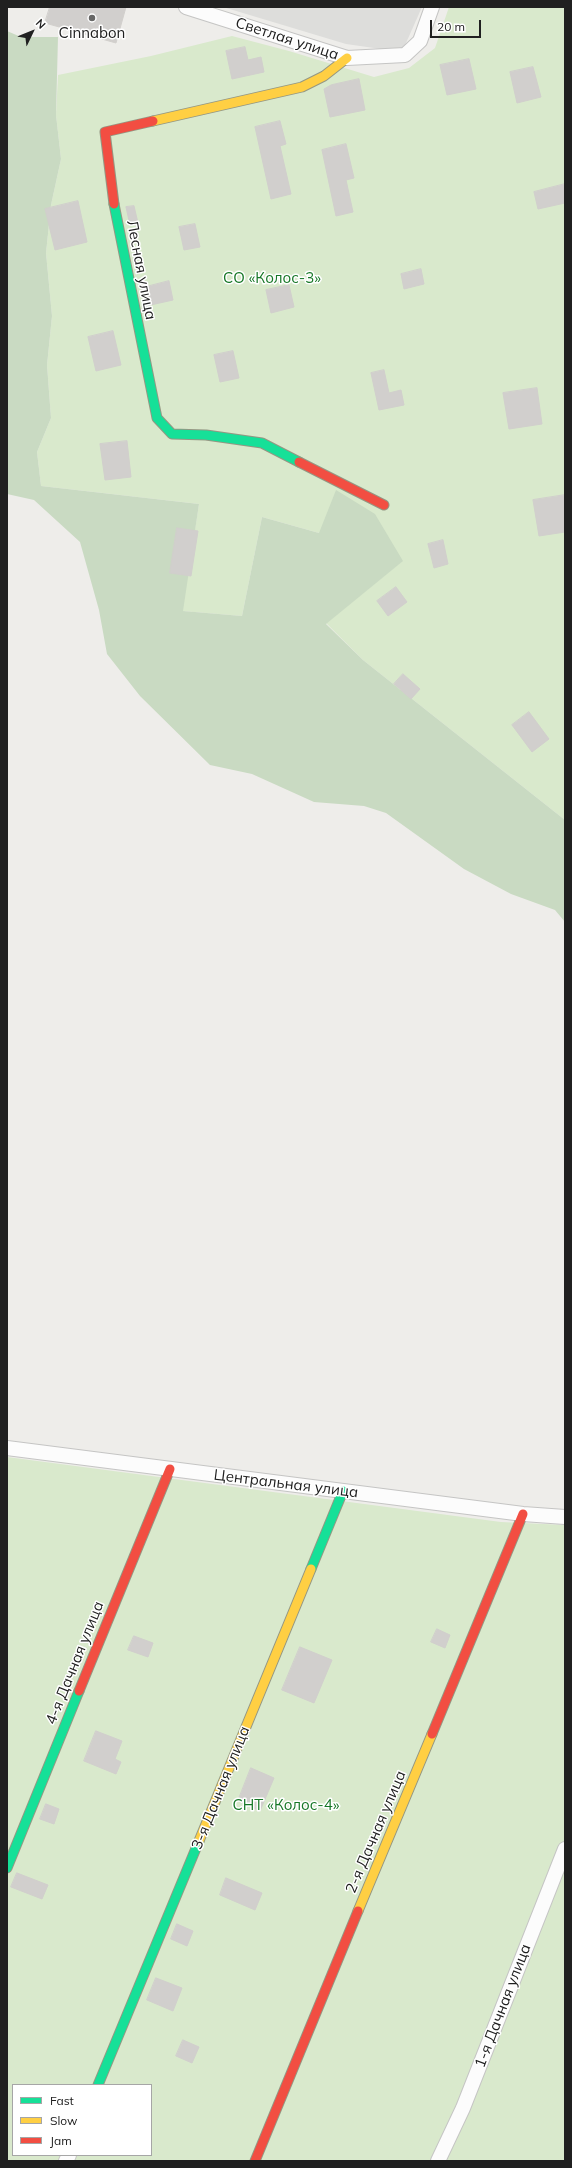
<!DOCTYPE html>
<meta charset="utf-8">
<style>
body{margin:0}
#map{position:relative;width:572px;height:2168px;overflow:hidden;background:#eeedea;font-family:Mulish,sans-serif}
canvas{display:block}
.frame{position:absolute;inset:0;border:8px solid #202020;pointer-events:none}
.legend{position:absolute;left:12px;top:2084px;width:140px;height:72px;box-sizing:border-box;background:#fff;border:1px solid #a6a6a6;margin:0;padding:5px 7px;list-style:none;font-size:12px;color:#202020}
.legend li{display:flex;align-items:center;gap:8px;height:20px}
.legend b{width:20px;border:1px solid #a6a6a6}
.north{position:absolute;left:12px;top:12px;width:40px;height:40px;-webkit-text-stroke:3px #fff;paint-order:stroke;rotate:47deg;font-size:11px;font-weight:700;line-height:16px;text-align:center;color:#202020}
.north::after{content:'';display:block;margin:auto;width:14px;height:18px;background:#202020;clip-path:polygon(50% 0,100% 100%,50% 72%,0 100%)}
.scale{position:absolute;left:430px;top:20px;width:51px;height:18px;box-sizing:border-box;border:2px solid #202020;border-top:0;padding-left:5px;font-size:12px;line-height:14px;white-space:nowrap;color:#202020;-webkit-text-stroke:3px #fff;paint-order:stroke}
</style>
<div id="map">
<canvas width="572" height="2168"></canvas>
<div class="frame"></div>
<ul class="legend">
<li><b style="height:5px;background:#16e098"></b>Fast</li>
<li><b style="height:5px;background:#ffcf43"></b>Slow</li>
<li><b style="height:5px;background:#f24e42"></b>Jam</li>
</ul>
<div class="north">N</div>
<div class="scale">20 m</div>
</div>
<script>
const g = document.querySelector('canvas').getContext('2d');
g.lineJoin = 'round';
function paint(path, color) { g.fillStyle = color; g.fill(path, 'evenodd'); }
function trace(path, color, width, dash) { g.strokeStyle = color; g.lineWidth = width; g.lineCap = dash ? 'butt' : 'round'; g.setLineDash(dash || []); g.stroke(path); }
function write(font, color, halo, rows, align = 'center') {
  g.font = font + ' Mulish,sans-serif'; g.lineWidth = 3; g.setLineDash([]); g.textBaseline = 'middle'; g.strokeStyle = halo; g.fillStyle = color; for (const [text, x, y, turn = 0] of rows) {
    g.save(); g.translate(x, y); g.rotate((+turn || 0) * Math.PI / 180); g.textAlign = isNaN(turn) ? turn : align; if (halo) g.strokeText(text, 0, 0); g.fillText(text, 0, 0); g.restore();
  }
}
const residential = new Path2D(`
 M223,7H422L402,52L346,44Z`);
const grass = new Path2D(`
 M449,7H565V820L363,660L326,623L402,561L319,533L262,517L242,616L182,611L199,504L41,486L37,452L51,418L47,365L52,316L46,253L51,205L61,159L56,115L58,75L151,56L232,36L289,51L374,77L409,68L435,48Z
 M7,1457L501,1522L565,1525V2161H7ZM13,2085H151V2155H13Z`);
const forest = new Path2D(`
 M7,31L21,37H58L56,115L61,159L51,205L46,253L52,316L47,365L51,418L37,452L41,486L199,504L183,611L242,616L262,517L319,533L336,490L375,514L403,561L326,624L363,660L565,820V922L555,910L511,894L464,869L386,813L364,806L314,802L252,774L210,765L140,696L107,654L99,610L80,542L34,500L7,494Z`);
const building = new Path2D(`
 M50,7H126L116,43L45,23Z
 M245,47L248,60L261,57L264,72L232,79L226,51Z
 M469,59L476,89L447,95L440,65Z
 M533,67L541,97L517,103L510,72Z
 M359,79L365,110L330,117L324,89L331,85Z
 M280,121L286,144L280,146L291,194L271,199L255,127Z
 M346,144L354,178L346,180L353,212L336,216L322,150Z
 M565,184V203L538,209L534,192Z
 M78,201L87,242L55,250L45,209Z
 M134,206L138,223L130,225L126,207Z
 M195,224L200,247L184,250L179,227Z
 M421,269L424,284L404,289L401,274Z
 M169,281L173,300L146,306L142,288Z
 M289,285L294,307L271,313L266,290Z
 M113,331L121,365L96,371L88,337Z
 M233,351L239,378L220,382L214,355Z
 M384,370L389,393L401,390L404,405L379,410L371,373Z
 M537,388L542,424L509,429L503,393Z
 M127,441L131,477L105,480L100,444Z
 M565,495V532L539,536L533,500Z
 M177,528L198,531L191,576L170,573Z
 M443,540L448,564L434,568L428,544Z
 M396,587L407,602L388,616L377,601Z
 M403,674L420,689L411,699L394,684Z
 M529,712L549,739L532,752L512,725Z
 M437,1629L450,1635L445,1648L431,1642Z
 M134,1636L153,1643L148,1657L128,1650Z
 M300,1647L332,1660L314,1703L282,1690Z
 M96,1731L122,1741L115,1759L121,1762L116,1774L84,1761Z
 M251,1768L274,1778L260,1811L238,1801Z
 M46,1804L59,1809L54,1824L40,1819Z
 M17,1873L48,1885L42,1899L11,1887Z
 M226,1878L262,1893L255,1910L220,1895Z
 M177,1924L193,1931L187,1946L171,1939Z
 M156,1978L182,1988L173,2011L147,2000Z
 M183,2040L199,2047L192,2063L176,2056Z`);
const street = new Path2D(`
 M186,7L347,58L405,55L420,41L432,7
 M7,1448L523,1514L565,1517
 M66,2161L69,2155
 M438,2161L463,2108L565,1849`);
const fast = new Path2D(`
 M114,204L157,418L172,434L206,435L262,443L299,462
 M311,1569L343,1491
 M7,1868L79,1691
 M98,2085L199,1841`);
const slow = new Path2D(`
 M153,121L302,87L324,76L347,58
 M199,1841L311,1569
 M358,1911L432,1734`);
const jam = new Path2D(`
 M114,204L105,132L153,121
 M299,462L384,505
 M79,1691L170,1469
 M432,1734L523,1514
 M255,2161L358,1911`);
const markers = [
 [92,18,4,"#686867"]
];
const poiNames = [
 ["Cinnabon",92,33]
];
const streetNames = [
 ["Светлая улица",287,39,18],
 ["Лесная улица",141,270,79],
 ["Центральная улица",286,1484,7],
 ["4-я Дачная улица",75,1663,-68],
 ["3-я Дачная улица",221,1788,-68],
 ["2-я Дачная улица",376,1832,-67],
 ["1-я Дачная улица",503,2006,-69]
];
const parkNames = [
 ["СО «Колос-3»",272,278],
 ["СНТ «Колос-4»",286,1805]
];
paint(residential, '#dddddb');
paint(grass, '#d9e9cc');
paint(forest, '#c9dac2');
paint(building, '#d1cfcd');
trace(building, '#d1cfcc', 1);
trace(street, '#c5c5c4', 16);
trace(fast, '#949783', 11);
trace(slow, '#949783', 11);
trace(jam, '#949783', 11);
trace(street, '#fcfcfc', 14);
trace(fast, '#16e098', 9);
trace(slow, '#ffcf43', 9);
trace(jam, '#f24e42', 9);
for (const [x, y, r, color] of markers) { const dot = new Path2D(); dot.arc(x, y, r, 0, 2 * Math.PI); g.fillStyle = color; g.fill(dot); trace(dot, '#fff', 1.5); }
write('15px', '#202020', '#fff', poiNames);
write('15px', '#202020', '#fff', streetNames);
write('15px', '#167726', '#fff', parkNames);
</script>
